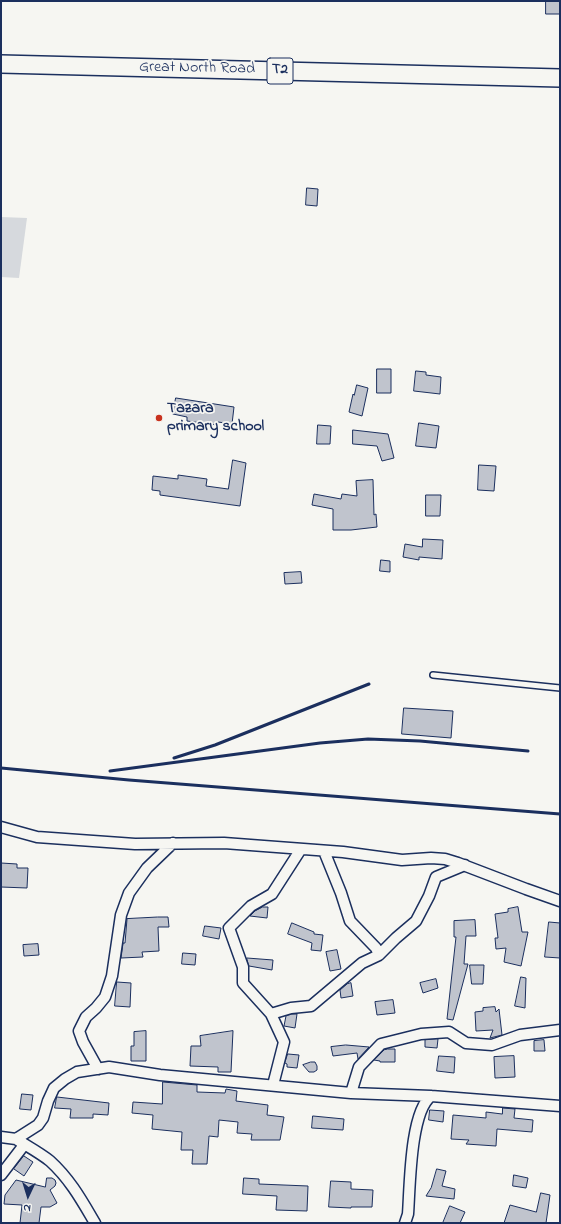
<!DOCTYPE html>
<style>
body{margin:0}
#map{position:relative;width:561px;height:1224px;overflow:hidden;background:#f6f6f2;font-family:"Indie Flower",sans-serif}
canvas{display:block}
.frame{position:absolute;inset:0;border:2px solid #1b2f5e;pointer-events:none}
.north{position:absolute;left:8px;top:1176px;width:40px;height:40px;-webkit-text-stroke:3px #f6f6f2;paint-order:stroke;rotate:184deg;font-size:11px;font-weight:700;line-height:16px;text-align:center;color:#1b2f5e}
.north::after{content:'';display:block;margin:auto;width:14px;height:18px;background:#1b2f5e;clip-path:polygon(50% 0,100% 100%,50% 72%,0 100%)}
</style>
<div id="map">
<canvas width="561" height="1224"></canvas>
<div class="frame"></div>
<div class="north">N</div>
</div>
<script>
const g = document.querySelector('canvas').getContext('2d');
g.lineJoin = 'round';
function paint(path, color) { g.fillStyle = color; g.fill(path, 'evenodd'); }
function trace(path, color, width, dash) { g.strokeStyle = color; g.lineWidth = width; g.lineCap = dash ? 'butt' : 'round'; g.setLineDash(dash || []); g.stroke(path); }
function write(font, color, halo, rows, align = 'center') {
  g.font = font + ' "Indie Flower",sans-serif'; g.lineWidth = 3.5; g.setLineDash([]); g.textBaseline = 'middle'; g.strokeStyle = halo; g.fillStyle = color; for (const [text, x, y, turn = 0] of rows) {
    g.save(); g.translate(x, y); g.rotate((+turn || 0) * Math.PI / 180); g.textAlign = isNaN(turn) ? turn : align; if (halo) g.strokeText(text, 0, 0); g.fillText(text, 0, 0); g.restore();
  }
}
const green = new Path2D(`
 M1,217L27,218L19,278L1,277Z`);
const building = new Path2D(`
 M546,1H560V14H546Z
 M307,188L318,189L317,206L306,205Z
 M377,369H391V393H377Z
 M416,371L426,372V375L441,377L440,394L414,391Z
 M357,385L368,388L362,416L349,412L353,394L354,395Z
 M176,398L234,407L232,424L218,422L217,425L187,421V417L173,414Z
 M419,423L439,426L436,448L416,446Z
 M318,425L331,426L330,444H317Z
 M353,430L388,434L394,458L382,461L377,446L353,444Z
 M233,460L246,463L240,506L160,495V491L152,490L153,476L178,479V475L207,479L206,486L228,489Z
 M479,465L496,466L494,491L478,490Z
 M373,480L374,515L376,514L377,527L351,530H333V509L312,505L314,494L341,499L342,494L357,496L356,481Z
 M426,495H441L440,516H426Z
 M423,539L443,540L442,559L419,557V560L403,557L405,544L422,547Z
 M381,560L390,561V572L380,571Z
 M301,572L302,583L285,584L284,573Z
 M404,708L453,711L451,738L402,734Z
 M1,863L17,864V868H28L27,888L1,887Z
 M263,907H268L267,918L250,916L255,911Z
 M518,907L522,932H528L521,966L504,962L506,948L496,949L495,938H498L495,914L508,912V909Z
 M158,917H168L169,927H158L159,951L142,952L143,957L121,958L123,943H125L127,919Z
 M475,920L476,936H466L464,964H468L453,1020L447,1019L456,937H454V921Z
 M549,922L560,923V958L545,957Z
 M292,923L314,932V934L323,935L321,951L311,950L312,943L288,934Z
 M205,926L221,928L219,939L203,936Z
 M38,944L39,955L24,956L23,945Z
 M337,950L341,969L330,971L326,952Z
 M183,953L196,954L195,965L182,964Z
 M247,958L273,960L272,970L249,966Z
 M470,965H484L483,984H472Z
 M521,977L526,978L525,1008L515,1006Z
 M436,979L438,988L423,993L420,983Z
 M117,982L131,983L130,1007L115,1006Z
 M351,983L353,996L341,998L340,990L347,984Z
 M393,1000L395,1013L377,1015L375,1002Z
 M495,1007L496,1012L499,1009L502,1035L490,1038L493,1030L476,1031L475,1012L483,1011V1008Z
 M292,1014H297L295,1028L284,1026L286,1016Z
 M146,1031V1061H131V1046H134V1032Z
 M233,1031L231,1072H218V1067L190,1066L191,1046H201L200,1036Z
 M438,1039L437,1048L425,1047V1040Z
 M544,1040L545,1051H534V1041Z
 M346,1045L369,1047L358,1059L357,1053L333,1056L331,1047Z
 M388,1049H395V1062H380V1061L374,1060L384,1050Z
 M288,1054L299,1055L297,1068L287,1067V1064L285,1063Z
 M439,1056L455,1057L454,1073L437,1071Z
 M514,1056L515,1077L495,1078L494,1057Z
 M311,1062H315L317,1066V1070L314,1072H309L303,1065Z
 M163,1082L197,1085V1092L225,1093L226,1089L237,1091L236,1101L268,1105L267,1115L284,1117L280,1140H251L252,1134L237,1133L238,1122L219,1120L218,1137L209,1136L207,1164H192L193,1150H181L182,1132L152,1129L153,1115L132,1113L133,1102L162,1104Z
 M22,1094L33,1095L31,1110L20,1109Z
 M57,1097L109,1103L108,1115L93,1114V1118H70L71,1109L55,1108Z
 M503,1108L515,1109L514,1118L533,1120L532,1132L497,1129L496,1146L466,1144L469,1140L451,1139L453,1115L486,1118V1112L502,1114Z
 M430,1110L444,1111L443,1122L429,1120Z
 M313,1116L344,1119L343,1130L312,1128Z
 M24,1156L33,1162L24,1176L14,1169Z
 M437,1169L446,1171L442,1186L455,1189L454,1199L426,1196L431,1188Z
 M514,1175L528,1178L526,1188L513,1186Z
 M47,1178H52L55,1180L56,1183L55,1186L50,1190L57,1203L50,1207H41L39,1223H20L22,1205L4,1204L5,1195L16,1180L45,1187Z
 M244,1178L259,1179V1184L308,1186L307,1211L276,1210L277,1196L243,1194Z
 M331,1181L351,1182V1189L373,1190L372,1207H351V1208L329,1207Z
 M541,1193L550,1195L546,1223H504L510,1205L536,1212Z
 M450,1206L465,1212L460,1223H443Z`);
const service = new Path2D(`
 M433,675L560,688`);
const minor = new Path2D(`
 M1,827L37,837L135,844L224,843L343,852L402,860L431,858L445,859L458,863L526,889L560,901
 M379,955L396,938L416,921L429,896L436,877L465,865
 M271,1014L291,1008L311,1006L362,963L379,955L376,948L350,921L341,893L324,851
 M98,1069L83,1042L79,1031L86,1017L96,1008L105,997L112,976L121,915L129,893L147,868L173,843
 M273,1085L284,1042L271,1014L243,983V967L229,928L251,906L272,894L301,849
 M351,1093L359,1067L381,1044L421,1034L449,1032L466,1043L492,1045L520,1035L560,1030
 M1,1137L16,1139L38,1125L43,1118L48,1101L54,1088L65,1079L77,1072L109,1067L160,1075L351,1093L431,1096L560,1106
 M16,1139C27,1146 40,1153 50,1161C70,1179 82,1201 95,1223
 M1,1175L24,1145
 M405,1223L408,1214C410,1187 410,1112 431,1096`);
const trunk = new Path2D(`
 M1,64L560,78`);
const rail = new Path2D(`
 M174,758L215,745L369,684
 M1,768L129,780L560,814
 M110,771L320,743L368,739L420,741L528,751`);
const markers = [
 [159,418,4,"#c8321e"]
];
const shields = [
 [280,71,26]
];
const shieldNames = [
 ["T2",280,71]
];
const streetNames = [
 ["Great North Road",197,69,1]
];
const poiNames = [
 ["Tazara",167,409],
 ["primary school",167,427]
];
paint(green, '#d6d9dd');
paint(building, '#c0c4cd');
trace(building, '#1b2f5e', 1);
trace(service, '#1b2f5e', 8);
trace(minor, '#1b2f5e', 13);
trace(trunk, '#1b2f5e', 20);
trace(service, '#f6f6f2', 5);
trace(minor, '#f6f6f2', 10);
trace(trunk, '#f6f6f2', 17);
trace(rail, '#1b2f5e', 3);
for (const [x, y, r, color] of markers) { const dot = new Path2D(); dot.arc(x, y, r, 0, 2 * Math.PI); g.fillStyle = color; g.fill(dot); trace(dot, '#f6f6f2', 1.5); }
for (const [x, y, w] of shields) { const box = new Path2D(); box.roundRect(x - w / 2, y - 13, w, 26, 3); g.fillStyle = '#f6f6f2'; g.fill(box); trace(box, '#1b2f5e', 1); }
write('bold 15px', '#1b2f5e', null, shieldNames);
write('16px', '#1b2f5e', '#f6f6f2', streetNames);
write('bold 16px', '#1b2f5e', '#f6f6f2', poiNames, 'left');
</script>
